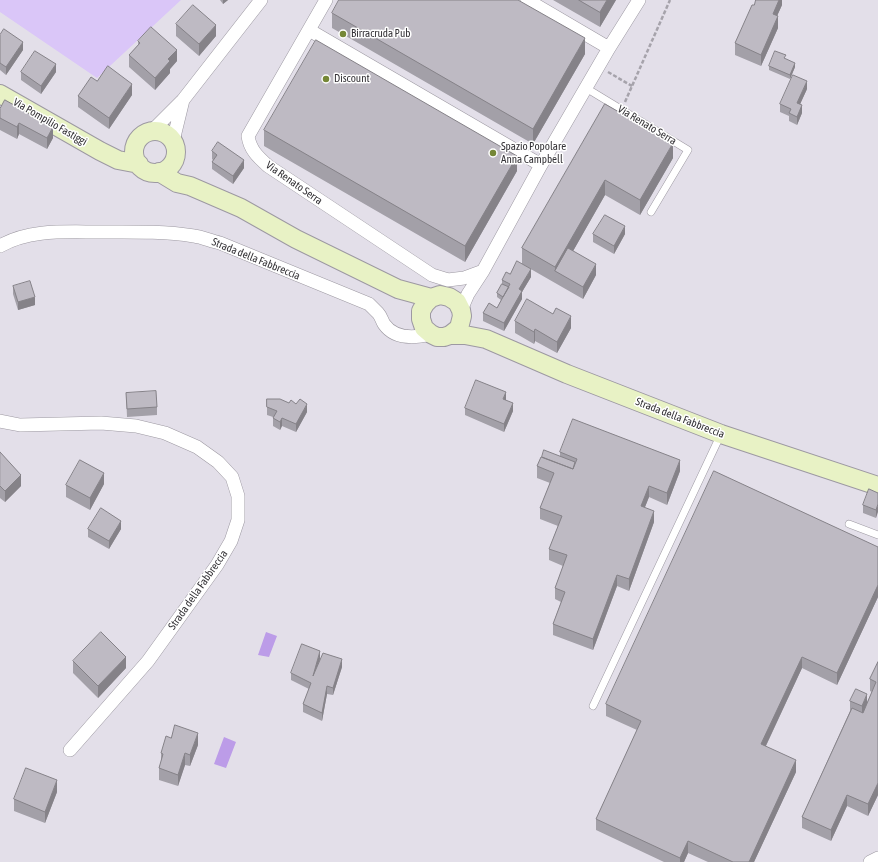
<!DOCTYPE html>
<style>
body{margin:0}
canvas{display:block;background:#e3dfe9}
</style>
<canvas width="878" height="862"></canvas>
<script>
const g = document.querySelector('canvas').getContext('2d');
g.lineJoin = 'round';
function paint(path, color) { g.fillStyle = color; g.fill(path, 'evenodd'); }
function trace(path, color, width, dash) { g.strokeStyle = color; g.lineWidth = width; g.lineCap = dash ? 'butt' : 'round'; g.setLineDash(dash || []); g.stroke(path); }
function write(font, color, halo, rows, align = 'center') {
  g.font = font + ' "Asap Condensed",sans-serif'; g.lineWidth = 3; g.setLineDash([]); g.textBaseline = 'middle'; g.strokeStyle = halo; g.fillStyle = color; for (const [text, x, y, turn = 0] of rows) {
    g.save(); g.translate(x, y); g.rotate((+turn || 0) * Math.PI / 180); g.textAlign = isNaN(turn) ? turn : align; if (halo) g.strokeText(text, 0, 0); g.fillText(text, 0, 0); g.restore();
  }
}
const green = new Path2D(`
 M0,0H181L97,78L0,12Z`);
const water = new Path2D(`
 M266,632L277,636L269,657L258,655Z
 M224,737L236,742L226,768L214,764Z`);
const path = new Path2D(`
 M608,72L632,86
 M625,102L670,0`);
const lane = new Path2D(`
 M586,88L688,150L651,212
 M849,524L878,535
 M593,706L721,434`);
const street = new Path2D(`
 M326,0L248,136C250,150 258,157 268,166L432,275L448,280L464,278L483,271
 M527,0L609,48
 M309,30L541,165
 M152,131L183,100L261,0
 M173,141L183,100
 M0,246C30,229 65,232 99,232C130,232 162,231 194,236C202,237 211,241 220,243L369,304C372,307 375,310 378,313C381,316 382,321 384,324C395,340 415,338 431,334
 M461,310L468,294L483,271L541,165L609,48L639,0
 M0,421L20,425L101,423L136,426L165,433L197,447L218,462L232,477L238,496V520L231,541L217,565L148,661L70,750
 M870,862L878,858`);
const secondary = new Path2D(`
 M0,94L100,151L118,160L139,164
 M134 152a21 21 0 1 1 42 0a21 21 0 1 1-42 0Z
 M159,172L177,183L190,186L241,208L296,239L398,289L431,298L440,295L449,297L457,302L461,310L462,316L459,328L450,335L444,337H437L431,334L424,328L421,319V311L425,304L431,298
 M450,335H465L486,339L567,374L721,434L878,486`);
const wall = new Path2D(`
 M220,0H228L223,4Z
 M553,0H616L600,27Z
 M782,0V5L777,16L778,28L761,66L735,55V43L754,5Z
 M332,13L585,54L533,144L332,28Z
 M176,24L216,36L199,56L176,36Z
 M0,35L23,50L6,75L0,70Z
 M138,41L177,61L170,69V73L155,90L129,67V55L138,45Z
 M769,66L795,67L790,79L769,70Z
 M21,72H56L41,94L21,80Z
 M97,81L132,95L109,129L78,107V96Z
 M807,89L800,104L802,113L797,125L789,121V116L780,112V104Z
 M605,104L673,158L640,215L605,195L573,251L596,275L583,299L522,264V248Z
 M0,109L53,138L47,149L19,134L17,139L0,130Z
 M264,130L517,171L465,262L264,146Z
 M212,151L244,168L233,184L212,169V162L213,160L212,159Z
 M593,234H625L614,254L593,242Z
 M531,277L522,292V299L504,331L483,321V313L497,308L501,300L497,297V293L502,284V280Z
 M13,286L35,305L18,310L13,294Z
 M515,321L571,328L557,353L535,341L534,344L515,333Z
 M126,393L157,407V415L127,417Z
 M267,399L307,412L296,432L282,426L280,430L273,426V417L267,415Z
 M506,401L513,411L504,432L465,415V408Z
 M0,452L21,486L5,502L0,498Z
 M560,452L680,471L667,505L649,497L645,507L654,522L629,591L617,586L593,650L553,635V624L561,602L555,599V588L563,566L549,560V549L558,526L540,519V508L550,483L537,478V466L542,457L560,456Z
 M104,484L90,510L66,497V485Z
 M878,493L876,518L863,513V505Z
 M88,529H121L109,549L88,537Z
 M878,547V597L837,685L802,668L766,746L796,772L754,862H708L688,853L684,862H664L596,830V819L637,730L606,716V704Z
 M320,659L342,667L333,695L327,694L322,721L303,712V704L309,689L291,680V673Z
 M73,661L126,668L98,698L73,673Z
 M878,662V795L868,816L847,806L831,841L802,828V817L850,711V701L867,702L872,692L870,691V679Z
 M198,745L190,766L185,765L178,786L159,780V768L161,762V753Z
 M57,792L45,823L14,811V799Z`);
const shadedWall = new Path2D(`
 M223,0H228L223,4Z
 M607,0H616L600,27V12Z
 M779,0H782V5L773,25V14Z
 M778,16V28L761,66V55Z
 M216,25V36L199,56V44Z
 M585,38V54L533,144V129Z
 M23,42V50L6,75V67Z
 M177,50V61L170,69V73L155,90V78L168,59Z
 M795,63V67L790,79V75Z
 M56,64V72L41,94V86Z
 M807,81V89L797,111V103Z
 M132,84V95L109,129V118Z
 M802,105V113L797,125V117Z
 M19,123V134L17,139V127Z
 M53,127V138L47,149V138Z
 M673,143V158L640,215V200Z
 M517,156V171L465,262V246Z
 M244,160V168L233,184V176Z
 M605,180V195L560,274L555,271V282V267Z
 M625,226V234L614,254V246Z
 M596,264V275L583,299V287Z
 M531,269V277L522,292V299L504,331V323L519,289Z
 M35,297V305L18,310V302Z
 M571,316V328L557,353V342Z
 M535,329V341L534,344V332Z
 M506,392V400L503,407V399Z
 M513,403V411L504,432V424Z
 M307,404V412L296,432V424Z
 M282,418V426L280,430V422Z
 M680,460V471L667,505V493Z
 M104,473V484L90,510V498Z
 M21,475V486L5,502V491Z
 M649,486V497L641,517V506Z
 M878,504V512L876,518V510Z
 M654,511V522L629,591V579Z
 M121,521V529L109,549V541Z
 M617,575V586L593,650V639Z
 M878,585V597L837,685V673Z
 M320,651V659L313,676Z
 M126,657V668L98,698V686Z
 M802,657V668L761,756V744Z
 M342,659V667L333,695V688Z
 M327,686V694L322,721V713Z
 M867,694V705L862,718V706Z
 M198,733V745L190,766V755Z
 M185,753V765L178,786V775Z
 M796,760V772L754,862H749Z
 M57,780V792L45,823V812Z
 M878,783V795L868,816V804Z
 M847,795V806L831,841V830Z
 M688,841V853L684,862H680V858Z`);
const building = new Path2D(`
 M339,0H518L585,38L533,129L332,13Z
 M579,0H607L600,12Z
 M756,0H779L773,14L778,16L761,55L735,43L752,5H754Z
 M193,5L216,25L199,44L176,24Z
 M151,27L177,50L168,59L170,61L155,78L129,55L140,43L138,41Z
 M4,29L23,42L6,67L0,63V35Z
 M316,40L517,156L465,246L264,130Z
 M35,51L56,64L41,86L21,72Z
 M775,51L786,55L784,58L795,63L790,75L769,66Z
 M108,66L132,84L109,118L78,96L91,77L97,81Z
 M793,75L807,81L797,103L802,105L797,117L789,113L791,109L780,104Z
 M5,100L53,127L47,138L19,123L17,127L0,118V109Z
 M605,104L673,143L640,200L605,180L555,267L522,248Z
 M218,142L244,160L233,176L212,162L217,155L212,151Z
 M605,215L625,226L614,246L593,234Z
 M568,248L596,264L583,287L555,271Z
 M517,261L531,269L519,289L522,291L504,323L483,313L489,303L497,308L510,284L502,280L506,272L510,274Z
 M30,281L35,297L18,302L13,286Z
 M502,284L509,287L503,297L497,293Z
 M527,299L553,314L556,308L571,316L557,342L535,329L534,332L515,321Z
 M476,380L506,392L503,399L513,403L504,424L465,408Z
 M156,391L157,407L127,409L126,393Z
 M267,399H280L289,403L291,400L296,404L300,399L307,404L296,424L282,418L280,422L273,418L277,411L267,407Z
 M573,419L680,460L667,493L649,486L641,506L654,511L629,579L617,575L593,639L553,624L565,592L555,588L567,555L549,549L562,516L540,508L554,473L537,466L541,457L573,469L577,459L560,452Z
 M544,450L575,462L573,469L542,457Z
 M0,452L21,475L5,491L0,486Z
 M80,460L104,473L90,498L66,485Z
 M714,471L878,547V585L837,673L802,657L761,744L796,760L749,862H733L688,841L680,858L596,819L641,721L606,704Z
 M869,489L878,493V504L876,510L863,505Z
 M101,508L121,521L109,541L88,529Z
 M101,632L126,657L98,686L73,661Z
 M302,644L320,651L313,676L323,653L342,659L333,688L327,686L322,713L303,704L311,683L291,673Z
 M878,662V783L868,804L847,795L831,830L802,817L852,708L863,713L876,682L870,679Z
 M856,689L867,694L862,706L850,701Z
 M175,725L198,733L190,755L185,753L178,775L159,768L163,754L161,753L166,736L171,738Z
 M26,768L57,780L45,812L14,799Z`);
const markers = [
 [343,34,4,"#758736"],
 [326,79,4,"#758736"],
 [493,153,4,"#758736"]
];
const poiNames = [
 ["Birracruda Pub",351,34],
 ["Discount",334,79],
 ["Spazio Popolare",501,147],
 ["Anna Campbell",501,160]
];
const streetNames = [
 ["Via Pompilio Fastiggi",50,122,30],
 ["Via Renato Serra",647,125,31],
 ["Via Renato Serra",294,183,35],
 ["Strada della Fabbreccia",256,259,22],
 ["Strada della Fabbreccia",680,418,21],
 ["Strada della Fabbreccia",198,590,-55]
];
paint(green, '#dac6f8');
paint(water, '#bc9ce8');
trace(lane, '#9d99a2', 8);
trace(street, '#9d99a2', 14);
trace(secondary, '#9d99a2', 20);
trace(path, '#a6a3ab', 2.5, [4, 2]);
trace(lane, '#fff', 7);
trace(street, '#fff', 13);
trace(secondary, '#e8f2c5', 18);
paint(wall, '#a3a0a8');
paint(shadedWall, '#858288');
paint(building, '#bebac3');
trace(building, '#858288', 1);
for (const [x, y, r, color] of markers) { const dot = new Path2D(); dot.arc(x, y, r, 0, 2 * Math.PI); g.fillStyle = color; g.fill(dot); trace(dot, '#fff', 1.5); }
write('11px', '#343236', '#fff', poiNames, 'left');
write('11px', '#343236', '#fff', streetNames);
</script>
